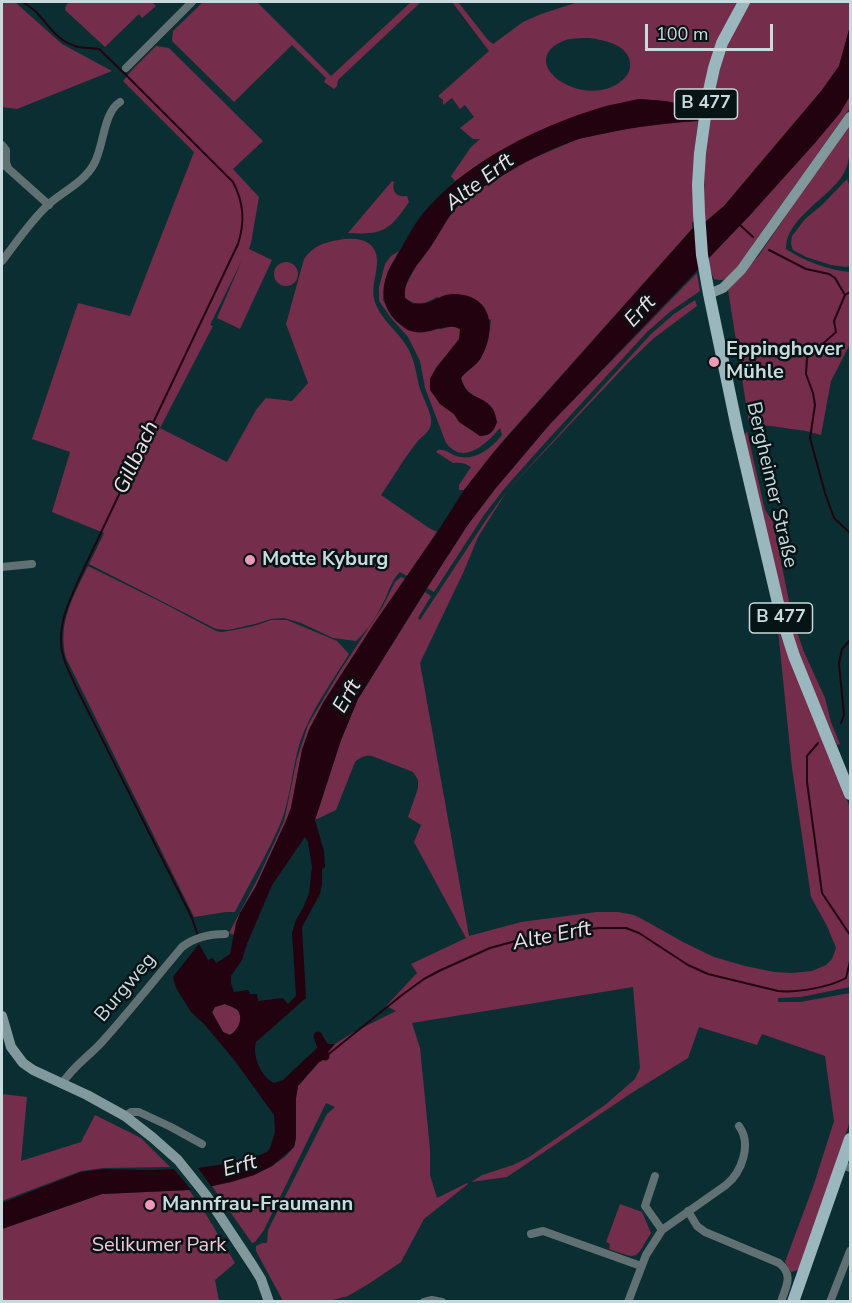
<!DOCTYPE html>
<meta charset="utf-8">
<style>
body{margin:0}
#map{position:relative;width:852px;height:1303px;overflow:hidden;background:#0b2e33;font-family:"Nunito Sans",sans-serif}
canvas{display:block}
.frame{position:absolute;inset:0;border:3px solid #c8dadd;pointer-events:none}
.scale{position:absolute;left:645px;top:24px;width:128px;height:27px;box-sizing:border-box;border:3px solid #c8dadd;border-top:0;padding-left:8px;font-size:18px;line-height:21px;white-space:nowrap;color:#c8dadd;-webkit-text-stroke:4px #061416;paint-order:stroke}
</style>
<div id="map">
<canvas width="852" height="1303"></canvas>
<div class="frame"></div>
<div class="scale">100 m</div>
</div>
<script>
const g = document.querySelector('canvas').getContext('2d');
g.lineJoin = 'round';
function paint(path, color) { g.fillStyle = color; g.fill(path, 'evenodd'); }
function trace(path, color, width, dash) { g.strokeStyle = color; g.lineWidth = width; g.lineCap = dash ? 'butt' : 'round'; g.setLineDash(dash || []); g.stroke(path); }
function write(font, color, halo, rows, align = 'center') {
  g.font = font + ' "Nunito Sans",sans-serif'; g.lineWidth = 5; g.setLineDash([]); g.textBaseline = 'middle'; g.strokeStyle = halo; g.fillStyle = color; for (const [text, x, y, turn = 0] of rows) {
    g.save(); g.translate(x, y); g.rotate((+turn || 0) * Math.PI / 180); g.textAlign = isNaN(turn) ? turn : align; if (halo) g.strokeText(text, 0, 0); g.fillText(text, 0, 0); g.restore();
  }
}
const green = new Path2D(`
 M2,2H15L62,44L112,71L17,109L2,107Z
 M70,2H152L156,6L142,18L139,14L105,47L65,10L66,5Z
 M203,2H257L331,76L411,2H421L338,80L337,86L334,89L324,82L326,78L292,45L234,102L172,41L173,31Z
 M452,2H458L488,40L493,44L523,22L541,14L578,2H737C719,36 707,70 700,108L665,101L639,99L492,156L455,181L451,176L471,147L480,139H473L460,128L474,117L465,105L460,109L452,98L443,105V100L438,96L489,51ZM590,38C603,40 624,44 629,58C632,69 629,75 620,82C586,108 524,70 554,46C559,43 565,39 571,39C577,38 584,38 590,38Z
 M750,2H850V26L839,66L822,90L724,206L704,223C704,164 705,103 726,47C732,31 742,16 750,2Z
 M156,46L169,48L263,141L233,169L259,197L251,243L249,249L272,260L240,329L217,318L242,260L210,325L213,326L160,428L227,462L256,410L266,398L292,401L308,383L286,324L304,259C312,247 324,242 338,240C357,236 379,240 377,264C376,280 370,289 376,305C383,321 397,331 406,345C415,359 416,374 420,389C423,398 433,415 431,424C430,432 422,436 417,442C404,458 393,478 381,495L429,528L437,532L407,576L400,572C393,578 390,588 386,597C379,612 368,631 356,641L333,638L301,623L284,618L271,619L255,624L228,630L216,629L89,564L104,533L52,512L70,452L32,439L78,303L130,316L194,152L123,81L131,71Z
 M850,96V108L732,274C726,279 722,282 714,279L709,267V258L751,214L840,113Z
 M698,121L694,154V222H692V229L501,443L464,490H459V485L471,467C465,463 461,462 453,463L436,452L438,450C445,449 449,453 456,456C474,462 492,448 502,435L500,428C486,444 464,466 446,443L425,388L420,361L408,337L391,318L379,301V287L385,264L391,256L399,251L388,271L384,287L383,300L392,316L402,325L441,329L454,326L460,329V339L436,368L430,379L440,404L454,414L460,422L481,436L490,434L484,401C472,395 464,391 461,377C465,372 471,369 475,365C486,353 489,335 491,320L437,297C424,304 418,307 405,298L404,289L418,262L431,246L444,222L458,206L477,190L520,164L578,139L625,129L664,123Z
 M850,122C850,138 852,158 844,173C831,197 785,218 786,249C804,261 828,270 850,272V344L831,381L821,435L806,431L749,423L728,290L759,255Z
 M847,179L850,187V266L846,267L831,265L806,257L793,250L791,244L792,236L805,219L822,205Z
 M392,181L394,182C391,191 397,198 407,196L409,202C389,231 383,235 348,233Z
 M274 274a12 12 0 1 1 24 0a12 12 0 1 1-24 0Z
 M697,273L700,291L671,311L647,332L544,444L504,489L484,515L434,592L427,588L467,526L495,489L550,424Z
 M695,300L697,306L654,338L628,363L507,491L478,537L464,571L420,663L469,936L521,922L597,912H618L634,915L644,920L683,942L714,957L745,966L774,972L792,973L812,971L826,965L832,959L836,948L827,926L811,897L792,768L778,630L822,735L850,808V987L801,997L778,998V1002H800L850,993V1121L801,1269L791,1272L785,1262L813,1187L834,1121L825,1056L762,1034L757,1045L699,1027L688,1058L630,1094L507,1177L471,1182L482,1175L513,1165L529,1157L605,1105L635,1079L640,1068L633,987L412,1023L420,1048L430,1149V1175L437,1198L467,1183L468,1184L424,1219L401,1262L370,1283L348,1296L329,1301H283L256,1251V1246L262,1243H267L268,1230L327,1114L335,1107L326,1103L264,1230L255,1242L252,1243L212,1186L231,1182L254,1175L272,1166L286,1156L294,1147L296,1138L295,1099L298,1086L335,1044L354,1032L396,1011L386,1006L417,973L411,964L466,938L414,842L421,825L408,817L418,788V780L413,772L372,756C364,755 361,757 355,762L336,810L315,820L341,740L358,699L425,592L431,596L418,618L420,620L488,517L507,491L651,334L674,314Z
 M747,431L765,510L773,522L792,616L798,635L804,652L825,698L831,722L840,744L837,745L790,636L745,438V434Z
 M88,566L165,604L216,631L222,632L234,630L254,626L271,620H287L337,641L349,654C332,682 311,710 300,742C292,768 291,796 281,822C268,853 250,882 235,912H226L194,917L66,658C57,624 73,597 88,566Z
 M401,577L405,579L365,638L323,703L309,730L302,750L291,808L286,821L256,886L240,913L234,935L229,933L258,878L284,821L297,759L308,725L340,671L383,606L395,582Z
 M225,1004C229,1006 237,1008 239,1012C243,1021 237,1031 230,1035L223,1032L212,1013L215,1007Z
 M2,1094L27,1097L21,1161L81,1142L95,1115L141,1138L170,1167L104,1168L81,1171L2,1201Z
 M189,1190L204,1211L235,1263L215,1280L219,1301L2,1302V1229L102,1194Z
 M620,1204L642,1212L651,1233C634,1260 640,1260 609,1249L610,1244L606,1242Z`);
const water = new Path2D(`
 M850,26V96L840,113L815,143L751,214L550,424L495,489L467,526L427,588L358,699L341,740L315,820L324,851L325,867L322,869V884L320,894L302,927L306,998L256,1042C252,1056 261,1077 274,1083L283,1080L318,1047L315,1037L321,1034L328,1044H335L298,1086L296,1099V1138L294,1147L272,1166L254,1175L231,1182L212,1186L189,1190L102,1194L2,1229V1203L81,1172L104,1169L152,1170L198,1168L238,1162L257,1156L267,1152L270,1148L275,1132L274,1115L235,1061L205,1025L191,1012L176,988L173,977L199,944L208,960L213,958L216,963L230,954L236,923L240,913L256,886L286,821L291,808L302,750L309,730L323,703L375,622L438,531L464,490L493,453L692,229L704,223L724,206L822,90L839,66ZM305,837L308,842L312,867L309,893L303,908L296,920L292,933L296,996L288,1004L283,998L258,1001L257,994H250L248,990L234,992L231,983V976L242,960L247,944L272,885ZM225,1004C229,1006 237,1008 239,1012C243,1021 237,1031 230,1035L223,1032L212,1012L215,1007Z
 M639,99L665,101L700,108L698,121C666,123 634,127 602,134C594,136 584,137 576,140C547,150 523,163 497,179C483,187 468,195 456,208C445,221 441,232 431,246C421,262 403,277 405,298L413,304C417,303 423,304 427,303C436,300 443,294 453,294C493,294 497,330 481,358C476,366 467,370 461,378C466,400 482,394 492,408C495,411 496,418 497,422C494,431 490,436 480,436L459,422L454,414L440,404L430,390V379L436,368L459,339L460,329C445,321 428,337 411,331C406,330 400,324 396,321C393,318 390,314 388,310C379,291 385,275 395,259C404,244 413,225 424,212C468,161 535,128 599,108C612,104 626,102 639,99Z`);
const pier = new Path2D(`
 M195,1165L198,1168L213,1189L193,1192L172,1167L178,1166Z`);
const stream = new Path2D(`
 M23,2C28,6 34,9 38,14C49,26 58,41 75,46C83,49 91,47 99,49L126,75L233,182C244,203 245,222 238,244L86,564C73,594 53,626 64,659C67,668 72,677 75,685L192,918L198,936
 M740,225L753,237
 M769,250L806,269L829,274L835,278L845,295
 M850,292L845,295L834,321L836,332L807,358L806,374L813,393L815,405L810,438L825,493L834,518L850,533
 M841,723L844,715L839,664L842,649L850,640
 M818,743L807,756V782L822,893L850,935
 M320,1061L402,995L424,979L441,970L490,948L523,939L558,932L600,928H626L639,933L688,965L708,974L778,991C797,993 830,987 846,978L850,961`);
const canal = new Path2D(`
 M318,1036L325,1056`);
const street = new Path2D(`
 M126,68L192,2
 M2,145L6,150V162L8,168
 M2,163L49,205
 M2,261C16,243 32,219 49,204C64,191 84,182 94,164C104,146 103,113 120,102
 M2,567L32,564
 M62,1084C72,1067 88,1057 101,1043C129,1012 155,979 182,947C195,937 209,934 225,934
 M125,1116L131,1112H139L171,1127L202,1144
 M842,1165L850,1168
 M655,1176L645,1206L662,1230
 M688,1211L697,1226L705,1232L779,1263C794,1275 786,1286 781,1302
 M531,1234L543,1231L641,1266
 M424,1302L432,1300L442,1302
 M628,1302L646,1255L662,1230L726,1185C742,1172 752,1144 739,1126
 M830,1302L850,1251`);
const secondary = new Path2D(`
 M709,294L723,288L741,270L850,117
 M2,1016L11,1047L23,1063L33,1070L87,1095L125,1116L152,1137L178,1160L206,1195L253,1266L261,1279L269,1302`);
const primary = new Path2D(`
 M744,2L722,43L714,68L708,95L700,153L698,185L699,213L702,255L709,294L737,428L781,616L794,656L850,794
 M793,1302L850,1139`);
const markers = [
 [714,362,6,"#ef9ab8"],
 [250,560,6,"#ef9ab8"],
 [150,1205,6,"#ef9ab8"]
];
const shields = [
 [706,104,63],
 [781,618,63]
];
const shieldNames = [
 ["B 477",706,104],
 ["B 477",781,618]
];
const poiNames = [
 ["Eppinghover",726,350],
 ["Mühle",726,373],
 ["Motte Kyburg",262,560],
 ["Mannfrau-Fraumann",162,1205]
];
const streetNames = [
 ["Bergheimer Straße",771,485,77],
 ["Burgweg",126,988,-50]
];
const parkNames = [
 ["Selikumer Park",159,1246]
];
const waterNames = [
 ["Alte Erft",480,183,-37],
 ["Erft",641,312,-47],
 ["Gillbach",137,458,-65],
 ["Erft",348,697,-60],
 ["Alte Erft",552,937,-11],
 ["Erft",240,1167,-15]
];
paint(green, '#742d4a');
paint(water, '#230210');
paint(pier, '#0b2e33');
trace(stream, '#230210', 2);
trace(canal, '#230210', 9);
trace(street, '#617072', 8);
trace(secondary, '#81989c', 10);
trace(primary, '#99b7bd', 12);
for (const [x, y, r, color] of markers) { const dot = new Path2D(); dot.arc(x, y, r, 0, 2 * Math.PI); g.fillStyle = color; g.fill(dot); trace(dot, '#061416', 2); }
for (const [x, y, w] of shields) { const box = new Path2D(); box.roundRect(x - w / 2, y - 15, w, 30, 4.5); g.fillStyle = '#061416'; g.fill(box); trace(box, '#c8dadd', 1.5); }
write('bold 18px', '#c8dadd', null, shieldNames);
write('bold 20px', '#c8dadd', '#061416', poiNames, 'left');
write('20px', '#c8dadd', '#061416', streetNames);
write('20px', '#f7c9d8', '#061416', parkNames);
write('italic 21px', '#f3dce3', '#061416', waterNames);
</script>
